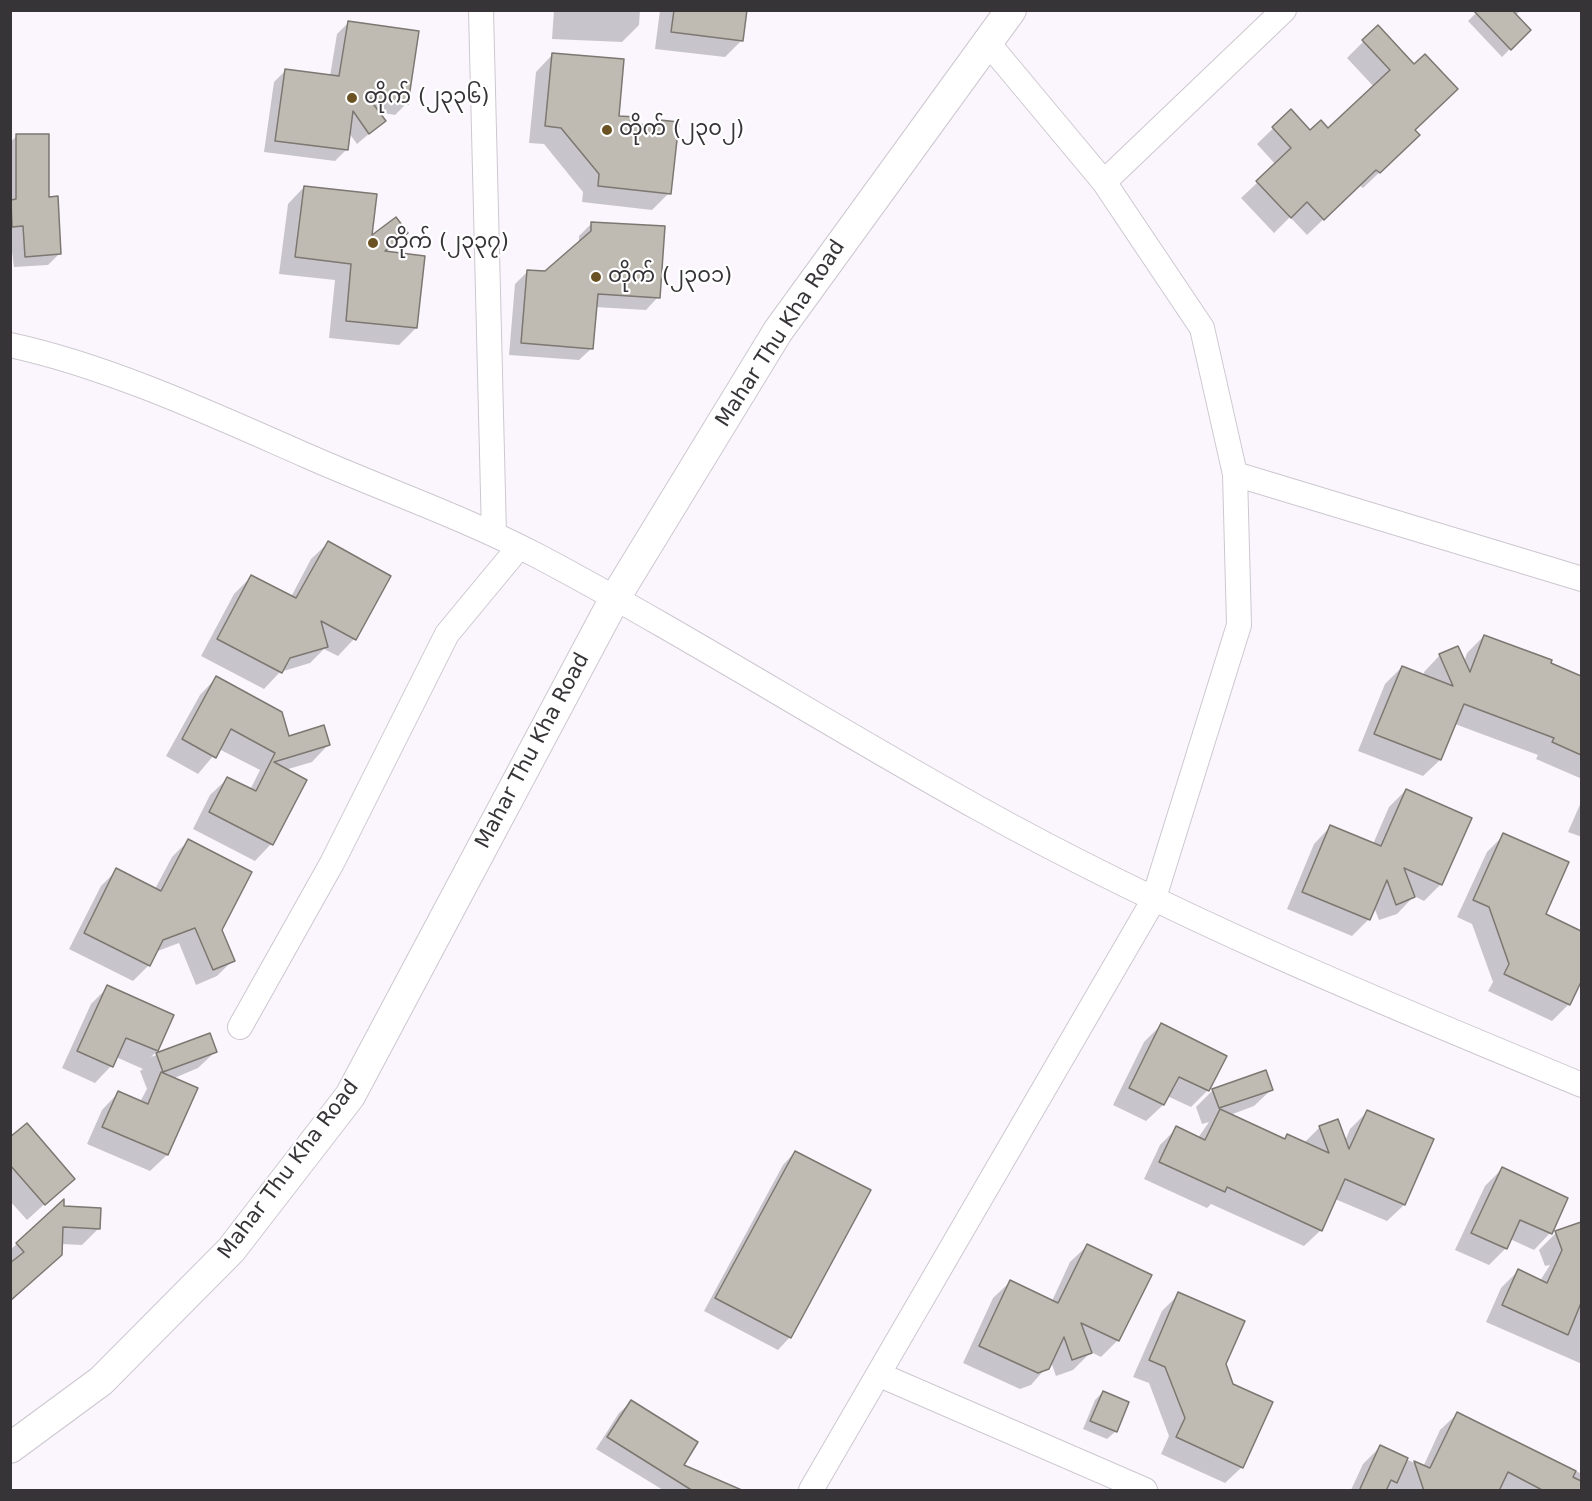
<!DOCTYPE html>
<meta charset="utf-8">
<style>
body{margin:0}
#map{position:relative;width:1592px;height:1501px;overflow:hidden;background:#fbf6fe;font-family:"DejaVu Sans",sans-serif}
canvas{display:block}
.frame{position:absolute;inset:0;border:12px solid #373438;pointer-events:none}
</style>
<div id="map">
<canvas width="1592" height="1501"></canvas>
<div class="frame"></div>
</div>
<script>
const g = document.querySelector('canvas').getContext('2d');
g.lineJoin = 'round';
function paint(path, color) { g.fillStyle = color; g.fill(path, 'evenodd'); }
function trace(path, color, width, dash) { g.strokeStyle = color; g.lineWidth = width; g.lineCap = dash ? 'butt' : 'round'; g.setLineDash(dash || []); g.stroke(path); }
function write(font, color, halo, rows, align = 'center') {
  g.font = font + ' "DejaVu Sans","Noto Sans Myanmar",sans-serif'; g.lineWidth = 4.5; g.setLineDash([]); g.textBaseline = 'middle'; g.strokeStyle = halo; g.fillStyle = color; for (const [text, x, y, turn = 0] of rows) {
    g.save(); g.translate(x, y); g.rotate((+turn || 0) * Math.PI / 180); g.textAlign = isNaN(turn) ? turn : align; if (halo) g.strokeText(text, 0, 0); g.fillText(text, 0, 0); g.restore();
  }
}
const shadow = new Path2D(`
 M554,10H640L639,25L622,42L552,39Z
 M660,10H745L742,40L725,57L655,49Z
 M1479,10H1521L1515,16L1529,30L1502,57L1468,21Z
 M349,22L407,103L395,115L378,112L384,121L357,144L349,133L347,149L335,161L264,152L274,82L286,70L330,76L337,34Z
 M1378,27L1413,130L1402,151L1363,188L1359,185L1307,235L1290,217L1274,233L1241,198L1276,165L1257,144L1291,111L1310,132L1328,131L1374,87L1347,58Z
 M552,55L617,117L634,125L655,127L660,122L669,193L652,210L582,202L583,192L544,144L529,143L536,72Z
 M17,136L47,199L59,254L48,265L14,267L10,236V142Z
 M304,187L370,239L406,233L385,253L416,328L399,345L329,338L335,280L279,274L288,204Z
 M592,223L658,297L646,310L595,307L592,348L579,360L509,355L515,284L528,271L545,273L579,244V236Z
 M328,543L389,576L354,639L338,656L324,649L310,663L280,672L264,689L201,656L234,594L251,577L291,597L311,559Z
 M1484,636L1582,678V779L1536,759L1538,755L1455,724L1440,760L1423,776L1358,751L1385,684L1402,667L1425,677L1424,672L1440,655L1464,662L1467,653Z
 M216,678L288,738L328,745L312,762L285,770L271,844L255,861L193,829L210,795L227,779L250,790L260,770L219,749L198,774L166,756L200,695Z
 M1406,790L1441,884L1424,901L1414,896L1397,914L1379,920L1374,907L1369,919L1352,936L1287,909L1314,844L1330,827L1373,844L1389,807Z
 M1582,800V837L1568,832Z
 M1504,835L1544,915L1582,933V979L1569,1004L1552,1021L1488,991L1493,982L1472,924L1457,917L1487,852Z
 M188,841L233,960L217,976L196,985L179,943L155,952L149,965L133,981L69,949L101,886L117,870L155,889L172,857Z
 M108,987L172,1016L157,1051L151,1057L209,1035L215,1052L198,1068L172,1079L196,1089L167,1155L150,1171L87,1144L102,1110L118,1093L140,1102L147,1089L140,1071L143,1069L116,1057L111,1066L95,1083L62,1068L91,1004Z
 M1161,1025L1225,1056L1208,1090L1191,1107L1167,1096L1163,1105L1146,1121L1113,1105L1144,1042Z
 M1213,1090H1271L1254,1106L1230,1115L1284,1140L1288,1136L1304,1143L1320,1127L1345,1141L1350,1129L1367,1112L1432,1140L1404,1205L1387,1221L1335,1199L1321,1230L1304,1246L1211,1204L1207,1208L1144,1179L1160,1145L1177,1128L1198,1138L1209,1122L1202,1124L1196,1107Z
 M10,1140L73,1178L27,1220L10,1201Z
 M795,1152L790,1337L778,1350L704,1311L783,1165Z
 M1502,1169L1566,1199L1550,1233L1534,1250L1510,1239L1506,1248L1489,1265L1455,1250L1485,1186Z
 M63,1203L62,1207L99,1228L82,1245L61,1244L60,1255L10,1301V1250Z
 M1582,1223V1253L1571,1257L1582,1262V1364L1486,1322L1501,1288L1518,1271L1540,1281L1550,1265L1545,1266L1539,1250L1556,1233Z
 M1087,1246L1118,1340L1101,1357L1091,1352L1073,1370L1056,1376L1051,1362L1031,1385L1020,1389L963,1363L993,1298L1010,1282L1052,1301L1070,1262Z
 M1179,1294L1224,1364L1242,1467L1225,1483L1161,1454L1169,1436L1149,1383L1133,1377L1162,1311Z
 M1103,1392L1116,1431L1107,1439L1083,1429L1095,1400Z
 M631,1402L682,1466L713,1490H663L596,1449L619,1413Z
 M1457,1414L1582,1474V1490H1351L1363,1464L1380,1447L1423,1467L1440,1430Z`);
const building = new Path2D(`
 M674,10H747L743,41L671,32Z
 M1473,10H1512L1531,30L1511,50Z
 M348,21L419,31L408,104L369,98L386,121L369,134L353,111L348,150L275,141L285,69L339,76Z
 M1378,25L1414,64L1425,54L1458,89L1415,130L1420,135L1380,173L1376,170L1324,220L1307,202L1291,218L1256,181L1291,148L1272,127L1291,109L1310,130L1321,120L1328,128L1390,70L1362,40Z
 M552,53L624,59L619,116L636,117V124L659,126L660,120L679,122L671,194L598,186L599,174L561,128L545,126Z
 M16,134H49V197L58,196L61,254L25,257L23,226L12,227L11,200L16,199Z
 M304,186L377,194L372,235L396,217L408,233L385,251L425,256L417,328L346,321L351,264L295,257Z
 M591,222L665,226L660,298L598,294L593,349L521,343L527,270L545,271L591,231Z
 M328,541L391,576L356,640L321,621L328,647L290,658L282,673L217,639L251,575L296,598Z
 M1484,635L1552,660L1551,663L1581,676V755L1552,742L1554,738L1464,704L1441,760L1374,734L1402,666L1453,686L1439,654L1458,646L1470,672Z
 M216,676L282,712L289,736L324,725L330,745L274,762L307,780L273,845L209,812L227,777L256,791L275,753L231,729L216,758L182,739Z
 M1406,789L1472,818L1442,885L1404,868L1415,897L1396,905L1387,880L1370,920L1302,892L1330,825L1381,846Z
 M1503,833L1569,862L1546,914L1581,931V982L1570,1005L1504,974L1509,964L1489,907L1473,900Z
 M188,839L252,872L222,930L235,961L213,970L195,928L163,940L150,966L84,933L116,868L161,891Z
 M107,985L174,1015L158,1051L126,1038L113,1067L77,1051Z
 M1161,1023L1227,1056L1209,1091L1179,1077L1164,1105L1129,1088Z
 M210,1033L217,1052L163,1072L156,1053Z
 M1266,1070L1273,1090L1219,1108L1212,1089Z
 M161,1072L198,1088L168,1155L102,1127L118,1091L148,1104Z
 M1220,1109L1285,1139L1287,1134L1329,1153L1319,1126L1338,1119L1349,1149L1367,1110L1434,1139L1405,1205L1345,1179L1322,1231L1227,1187L1225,1192L1159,1162L1176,1126L1205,1140Z
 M27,1123L75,1179L45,1205L10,1165V1137Z
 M795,1151L871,1190L791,1338L715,1298Z
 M1502,1167L1568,1198L1552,1234L1520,1220L1507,1249L1471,1233Z
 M64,1199V1206L101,1208L100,1229L63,1227L62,1255L10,1301V1263L24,1252L16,1243Z
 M1581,1222V1303L1568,1335L1502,1305L1518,1269L1547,1283L1562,1250L1555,1231Z
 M1087,1244L1152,1275L1119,1341L1081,1323L1092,1353L1072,1360L1064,1337L1049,1369L1038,1373L979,1346L1010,1280L1058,1303Z
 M1178,1292L1245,1321L1226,1364L1233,1384L1273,1402L1243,1468L1176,1437L1185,1418L1165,1367L1149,1360Z
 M1103,1391L1129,1402L1117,1432L1090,1421Z
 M631,1400L698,1442L684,1465L744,1491H693L607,1437Z
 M1457,1412L1576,1471L1573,1477L1581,1481V1491H1544L1508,1472L1499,1491H1424L1414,1461L1430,1468Z
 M1380,1445L1408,1458L1397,1483L1391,1480L1386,1491H1359Z`);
const minor = new Path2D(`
 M481,10L494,534
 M1104,182L1284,10
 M10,345C108,366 214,415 305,455C382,489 463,517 538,556C687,635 830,726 978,808C1172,916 1376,1000 1582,1085
 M1235,474L1582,579
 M240,1027L332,863L447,634L519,547
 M880,1375L1145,1490
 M811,1490L1153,901L1239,625L1235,474L1202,328L1104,182L988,43`);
const major = new Path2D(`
 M10,1448L101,1381L231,1250L350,1096L615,598L778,331L1011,10`);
const markers = [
 [352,98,6,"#6a5222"],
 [607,130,6,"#6a5222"],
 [373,243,6,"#6a5222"],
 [596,277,6,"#6a5222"]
];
const poiNames = [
 ["တိုက် (၂၃၃၆)",364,98],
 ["တိုက် (၂၃၀၂)",619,130],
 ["တိုက် (၂၃၃၇)",385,243],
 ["တိုက် (၂၃၀၁)",608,277]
];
const streetNames = [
 ["Mahar Thu Kha Road",781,334,-57],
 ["Mahar Thu Kha Road",533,751,-62],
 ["Mahar Thu Kha Road",289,1170,-53]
];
paint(shadow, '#0003');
paint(building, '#bfbab2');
trace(building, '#7c7770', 1.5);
trace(minor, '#cdc7d0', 26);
trace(major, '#cdc7d0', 32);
trace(minor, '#fff', 24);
trace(major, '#fff', 30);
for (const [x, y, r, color] of markers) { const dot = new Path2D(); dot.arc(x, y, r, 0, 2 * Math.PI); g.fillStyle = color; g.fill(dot); trace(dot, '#fff', 2); }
write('21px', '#373438', '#fff', poiNames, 'left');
write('21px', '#373438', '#fff', streetNames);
</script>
